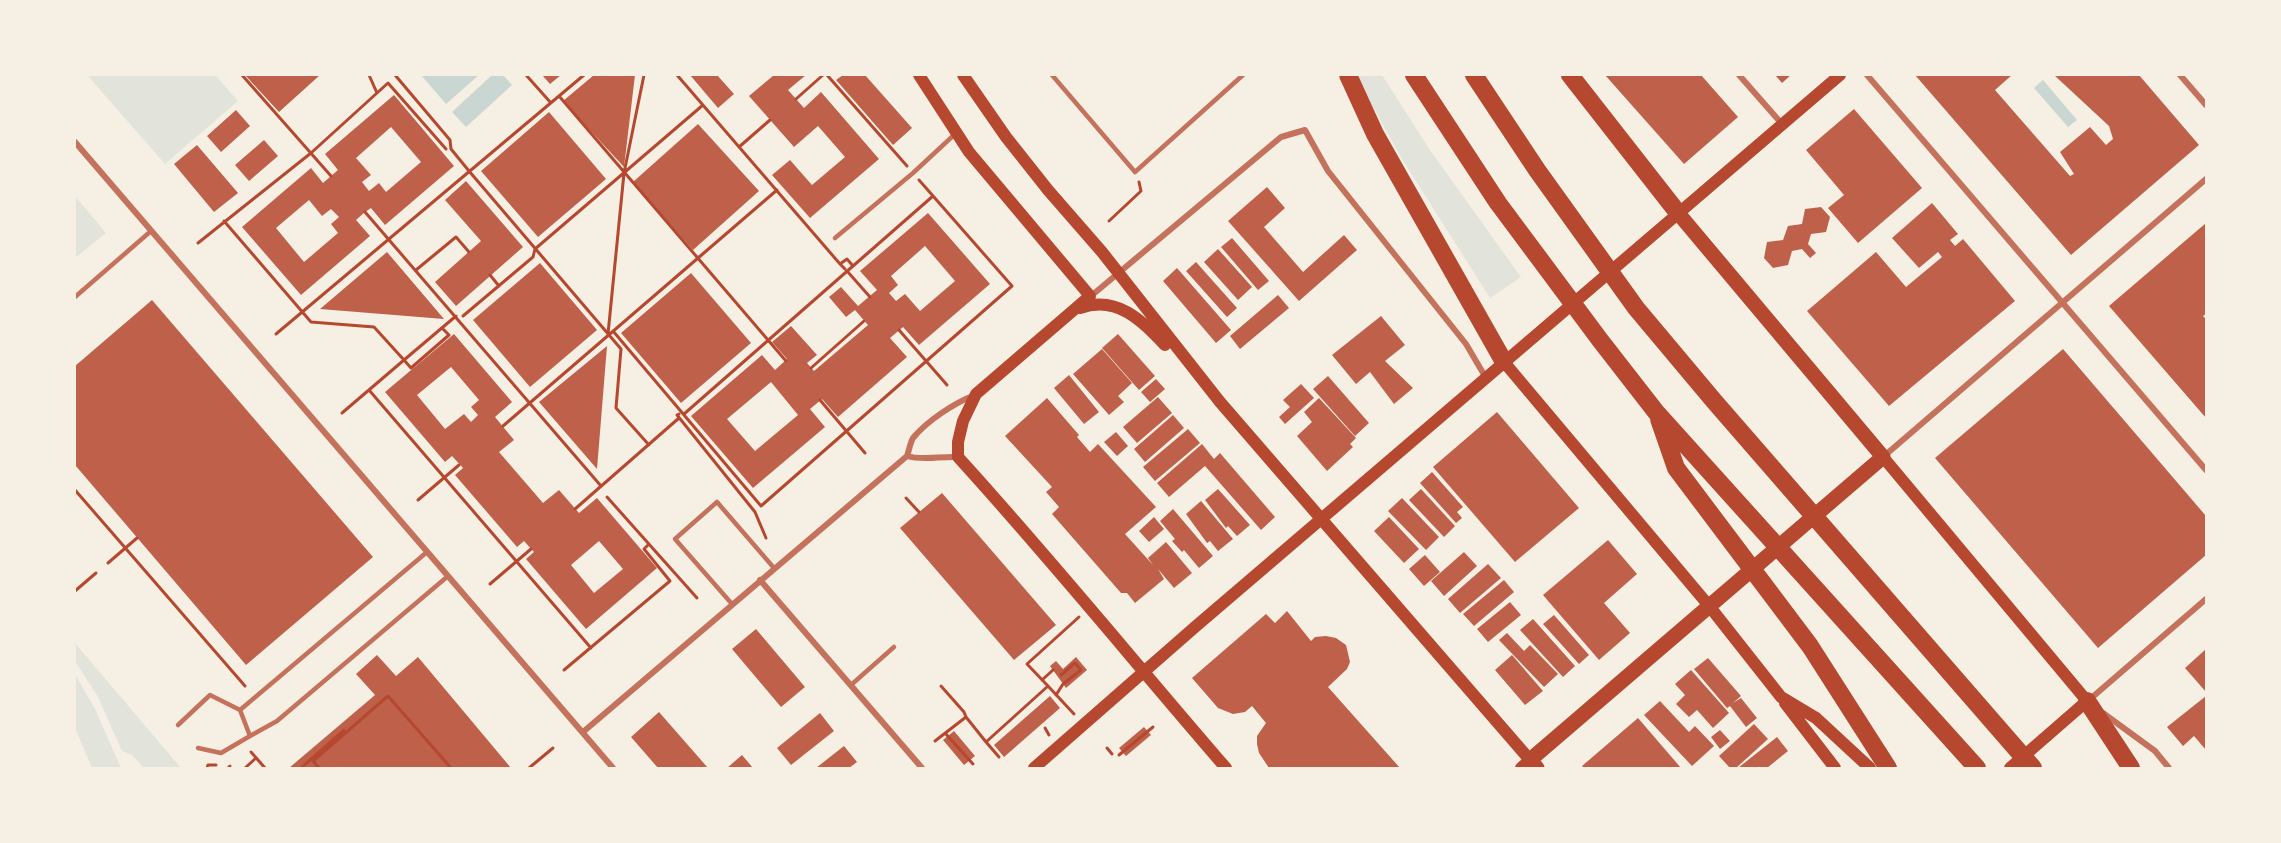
<!DOCTYPE html>
<style>
body{margin:0}
#map{position:relative;width:2281px;height:843px;overflow:hidden;background:#f6efe4;font-family:"PT Sans Narrow",sans-serif}
canvas{display:block}
.frame{position:absolute;inset:0;border:76px solid #f6efe4;pointer-events:none}
</style>
<div id="map">
<canvas width="2281" height="843"></canvas>
<div class="frame"></div>
</div>
<script>
const g = document.querySelector('canvas').getContext('2d');
g.lineJoin = 'round';
function paint(path, color) { g.fillStyle = color; g.fill(path, 'evenodd'); }
function trace(path, color, width, dash) { g.strokeStyle = color; g.lineWidth = width; g.lineCap = dash ? 'butt' : 'round'; g.setLineDash(dash || []); g.stroke(path); }
const green = new Path2D(`
 M87,75H215L238,101L165,164Z
 M1355,75H1382L1430,150L1521,277L1490,298L1402,159Z
 M75,196L106,233L75,258Z
 M75,643L181,768H144L132,755L122,751L98,697L75,661Z
 M75,674L95,709L121,768H92L75,728Z`);
const water = new Path2D(`
 M421,75H479L446,104Z
 M492,75H503L512,85L466,127L452,112Z
 M2043,80L2077,120L2068,127L2034,88Z`);
const building = new Path2D(`
 M245,75H320L279,112Z
 M542,75H561L550,84Z
 M594,75H635L624,167L563,101Z
 M690,75H717L734,94L718,108Z
 M774,75H806L788,90L804,108L821,92L879,159L810,218L772,175L790,160L812,185L845,157L818,126L794,147L749,96Z
 M843,75H865L912,128L893,145L836,80Z
 M1605,75H1701L1738,117L1684,164Z
 M1775,75H1791L1782,83Z
 M1915,75H2012L1995,90L2070,176L2074,174L2060,152L2090,127L2106,145L2113,139L2109,126L2054,75H2139L2199,145L2071,255Z
 M394,95L454,166L385,225L371,208L365,212L356,220L370,236L301,295L242,227L311,168L323,183L338,170L325,154ZM391,127L421,162L386,192L379,183L369,191L362,182L371,175L356,158ZM309,200L322,216L331,209L339,217L331,224L338,233L304,262L276,228Z
 M1854,109L1922,188L1858,243L1828,208L1844,195L1806,150Z
 M236,110L250,126L221,152L207,136Z
 M549,112L606,179L538,237L481,171Z
 M698,124L759,191L693,250L633,182Z
 M264,140L278,156L249,181L235,165Z
 M197,145L238,193L214,212L174,164Z
 M466,181L523,247L456,306L435,282L481,241L445,200Z
 M1267,187L1285,208L1264,227L1303,272L1344,235L1357,250L1299,301L1228,221Z
 M1932,203L1958,234L1950,240L1955,246L1963,239L2015,301L1889,406L1807,311L1876,252L1906,287L1942,257L1938,252L1919,268L1892,238Z
 M1821,207L1830,217L1826,232L1811,234L1808,244L1816,253L1810,258L1802,249L1792,251L1788,265L1773,268L1764,258L1767,242L1783,240L1788,226L1802,224L1805,209Z
 M928,213L990,284L919,345L903,327L890,338L907,357L838,417L822,399L810,409L825,427L753,488L691,416L762,355L775,370L787,359L772,342L791,326L817,355L807,363L814,371L868,325L855,310L846,317L829,297L841,287L858,306L877,290L860,271ZM925,246L955,281L920,311L905,294L896,301L889,293L898,285L891,276ZM771,382L798,415L755,451L727,419Z
 M2206,223V314L2203,316L2206,319V418L2109,306Z
 M1232,238L1269,281L1258,290L1221,247Z
 M1218,249L1252,287L1238,300L1204,262Z
 M387,252L444,319L320,309Z
 M1196,262L1237,308L1227,317L1186,271Z
 M540,263L597,330L530,387L473,320Z
 M1177,268L1231,330L1216,343L1163,281Z
 M691,273L751,343L681,403L621,333Z
 M1278,295L1289,308L1240,349L1230,336Z
 M152,300L373,557L246,665L75,465V366Z
 M1381,316L1405,345L1385,361L1413,388L1394,404L1370,372L1356,384L1332,355Z
 M454,334L512,402L495,417L514,440L499,452L543,503L559,490L579,513L597,498L657,568L586,629L526,559L534,552L524,541L517,547L455,475L463,468L452,456L445,462L385,392ZM451,367L479,400L471,407L478,415L471,422L464,414L445,429L417,395ZM599,541L623,569L594,593L571,565Z
 M1118,334L1155,376L1139,390L1102,348Z
 M607,346L597,469L539,402Z
 M1102,349L1132,383L1118,396L1124,402L1109,415L1073,374Z
 M2063,349L2206,516V555L2098,648L1935,458Z
 M1069,375L1099,412L1084,424L1054,388Z
 M1328,376L1369,423L1355,436L1313,389Z
 M1156,379L1165,389L1150,402L1141,392Z
 M1301,384L1314,398L1285,424L1279,417L1290,407L1283,400Z
 M1158,397L1172,413L1137,443L1123,427Z
 M1047,398L1079,435L1077,437L1090,452L1098,444L1156,507L1125,534L1153,565L1148,558L1166,542L1192,573L1174,588L1158,569L1164,579L1135,603L1127,593H1121L1052,514L1059,507L1046,492L1052,487L1005,436Z
 M1319,398L1356,438L1350,444L1353,447L1327,471L1297,436L1312,422L1304,412Z
 M1497,412L1579,508L1515,562L1433,467Z
 M1173,415L1184,428L1145,462L1134,449Z
 M1188,429L1200,443L1155,481L1143,467Z
 M1116,432L1128,446L1117,456L1104,442Z
 M1202,444L1214,459L1220,453L1275,517L1261,530L1205,466L1169,497L1157,483Z
 M1432,472L1463,507L1457,512L1462,518L1456,523L1420,483Z
 M1218,489L1250,525L1237,536L1228,526L1226,528L1205,500Z
 M1421,489L1455,526L1444,537L1409,500Z
 M942,493L1056,625L1014,660L900,528Z
 M1402,498L1439,537L1426,550L1388,511Z
 M1201,501L1233,539L1218,551L1210,541L1207,543L1186,514Z
 M1173,509L1213,556L1199,568L1184,550L1182,552L1172,541L1175,539L1160,521Z
 M1154,517L1164,529L1149,542L1139,531Z
 M1389,517L1419,549L1404,563L1374,531Z
 M1608,540L1637,574L1604,603L1630,633L1599,660L1543,595Z
 M1464,552L1477,566L1444,596L1431,581Z
 M1425,555L1440,572L1424,586L1409,569Z
 M1488,564L1501,578L1460,613L1448,599Z
 M1504,580L1514,592L1474,626L1463,614Z
 M1510,602L1521,615L1488,642L1477,629Z
 M1287,611L1311,641L1315,637L1326,636L1336,638L1346,645L1350,662L1347,669L1328,687L1400,768H1269L1259,753L1257,744V736L1266,723L1252,706L1245,712L1233,714L1218,708L1192,678L1266,614L1275,623Z
 M1554,615L1589,655L1579,664L1543,624Z
 M1533,619L1575,666L1563,677L1520,630Z
 M756,629L805,687L781,707L732,649Z
 M1507,633L1524,651L1530,645L1558,674L1544,687L1499,640Z
 M2206,649V692L2185,668Z
 M377,655L396,676L418,657L511,768H289L375,695L356,674Z
 M1512,655L1543,691L1525,705L1495,670Z
 M1076,657L1087,670L1066,688L1050,666L1056,661L1063,669Z
 M1708,658L1741,696L1733,703L1741,698L1757,718L1746,727L1730,706L1727,708L1694,669Z
 M1691,670L1729,713L1713,728L1697,710L1689,717L1676,704L1685,695L1675,684Z
 M1050,696L1060,708L1004,757L994,745Z
 M2206,696V750L2194,736L2183,746L2167,727Z
 M1660,701L1689,732L1695,726L1714,746L1692,766L1644,715Z
 M659,712L708,768H658L631,737Z
 M820,713L834,731L791,765L777,748Z
 M1638,718L1681,768H1584L1582,766Z
 M1754,724L1768,739L1736,768H1730L1719,756Z
 M1144,727L1151,735L1126,756L1119,748Z
 M1720,730L1730,741L1720,749L1711,737Z
 M954,731L975,756L964,765L943,740Z
 M1777,737L1788,751L1767,768H1738Z
 M844,746L857,762L849,768H816Z
 M742,755L753,768H727Z`);
const path = new Path2D(`
 M242,75L331,176
 M369,75L377,93
 M395,75L450,140L451,149L469,171L621,349L616,408L649,445
 M526,75L551,103
 M677,75L840,264L847,259L853,266L684,414
 M827,75L907,166
 M559,96L786,361
 M796,99L823,75
 M739,147L770,120
 M365,212L601,486
 M224,221L311,322L374,327L404,360L456,316
 M1109,221L1141,191L1139,182
 M198,243L311,153L388,83L446,149
 M840,264L845,269
 M853,266L933,196
 M416,270L456,237L469,252
 M847,271L870,297
 M490,275L499,286
 M463,316L533,257L535,249L703,105
 M899,330L947,385
 M613,331L761,506L1012,286L919,180
 M276,334L584,75
 M608,334L624,173L644,75
 M811,368L864,321
 M369,390L591,648
 M820,400L865,453
 M342,413L404,360L411,368L449,335L442,328
 M679,414L677,415L755,512L766,538
 M503,426L777,190
 M75,490L245,686
 M607,497L697,598
 M906,498L919,512
 M418,500L459,465
 M575,509L679,418
 M108,563L137,538
 M490,584L531,549
 M75,591L96,573
 M564,670L670,581L644,549L648,545
 M1042,680L1053,670
 M941,686L964,712L966,717
 M1048,686L1027,664L1079,617
 M1056,695L1063,684L1081,670L1075,663L1061,675
 M1045,728L1049,735
 M945,733L973,764
 M935,741L966,717L986,742L1048,686L1074,714
 M986,742L999,757
 M1107,748L1112,754
 M251,752L265,768
 M1119,755L1153,727
 M207,768L208,765H216
 M228,768L230,766
 M245,768L256,758
 M301,768L344,730
 M319,768L313,761L388,696L451,768
 M529,768L553,748`);
const service = new Path2D(`
 M1052,75L1135,172L1243,75
 M835,238L913,173L955,134
 M75,297L151,231
 M732,604L675,539L717,502L774,568
 M851,685L894,647
 M240,710L427,552
 M178,725L210,695L240,710L250,736L221,753L198,748
 M250,736L277,721L448,576`);
const minor = new Path2D(`
 M1739,75L1782,124
 M1867,75L2206,470
 M2180,75L2206,105
 M75,142L613,768
 M1091,296L1281,137L1305,130L1328,171L1466,344L1486,378
 M907,456C923,461 940,456 958,457
 M1883,457L2206,179
 M760,580L922,768
 M2089,700L2206,599
 M2103,713L2155,751L2169,768
 M583,732L907,456C909,451 910,443 913,438C927,421 954,403 975,395`);
const secondary = new Path2D(`
 M919,75L969,152L1090,296L976,394L963,421L958,442V457C1050,558 1136,664 1226,768
 M963,75L1006,137L1048,190L1102,252L1220,402L1530,760L1521,768
 M1080,308C1117,295 1141,320 1165,345
 M1504,362L1710,607L1781,697L1816,718L1870,768
 M1883,457L2087,701L2010,768
 M1785,703L1835,768
 M1034,768L1195,627L1840,75`);
const primary = new Path2D(`
 M1537,768L1530,760L1883,457L1678,213`);
const motorway = new Path2D(`
 M1348,75L1375,134L1504,362
 M1414,75L1498,203L1600,340L1656,412L1977,768
 M1474,75L1537,170L1636,308L1714,401L2033,768
 M1570,75L1678,213
 M1659,419L1676,468L1810,646L1888,768
 M2087,701L2131,768`);
paint(green, '#e2e4dc');
paint(water, '#c9d6d2');
paint(building, '#bf614a');
trace(path, '#b5482f', 3);
trace(service, '#c5725c', 4.5);
trace(minor, '#c5725c', 6);
trace(secondary, '#b5482f', 12);
trace(primary, '#b5482f', 15);
trace(motorway, '#b5482f', 18);
</script>
